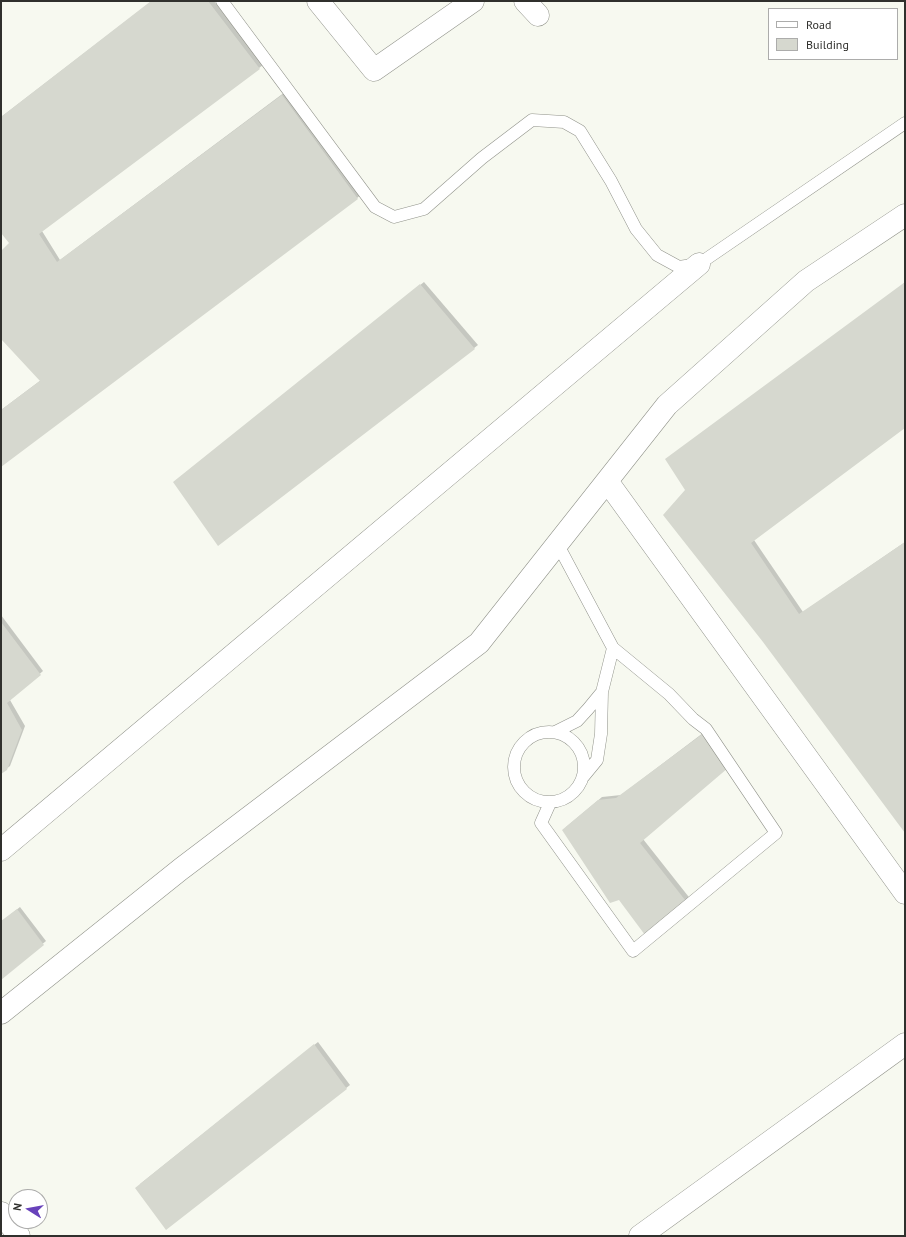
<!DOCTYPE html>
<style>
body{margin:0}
#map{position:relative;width:906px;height:1237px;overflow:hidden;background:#f7f9f0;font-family:"PT Sans",sans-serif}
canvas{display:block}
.frame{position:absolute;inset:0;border:2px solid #30302d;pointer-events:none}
.legend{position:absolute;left:768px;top:8px;width:130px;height:52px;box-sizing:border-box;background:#fff;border:1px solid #acacab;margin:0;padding:5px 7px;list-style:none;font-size:12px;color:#30302d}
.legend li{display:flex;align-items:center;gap:8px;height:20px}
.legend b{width:20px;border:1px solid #acacab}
.north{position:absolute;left:8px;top:1189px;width:40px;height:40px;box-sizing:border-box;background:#fff;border:1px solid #acacab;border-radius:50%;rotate:281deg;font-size:11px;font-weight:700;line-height:16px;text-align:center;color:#30302d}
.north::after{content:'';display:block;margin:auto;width:14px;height:18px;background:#6842bb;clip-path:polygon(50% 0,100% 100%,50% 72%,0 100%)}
</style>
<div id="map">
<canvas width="906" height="1237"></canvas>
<div class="frame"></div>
<ul class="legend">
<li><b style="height:5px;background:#fff"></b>Road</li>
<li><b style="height:11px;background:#d6d8cf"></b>Building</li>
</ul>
<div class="north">N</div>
</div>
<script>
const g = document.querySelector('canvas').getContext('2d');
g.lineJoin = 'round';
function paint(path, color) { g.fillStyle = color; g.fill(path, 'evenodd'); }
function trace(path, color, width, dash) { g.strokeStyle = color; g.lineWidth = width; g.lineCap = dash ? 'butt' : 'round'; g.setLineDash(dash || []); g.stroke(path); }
const shadow = new Path2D(`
 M152,1H214L263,65L42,231L60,260L285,92L361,195L1,466V410L41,380L1,337V252L10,243L1,231V117Z
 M424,282L478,345L219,544L174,482Z
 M905,282V426L754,540L803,612L905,542V832L764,641L664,515Z
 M1,615L43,671L10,700L25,726L10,766L1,773Z
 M707,730L643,839L692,901L688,904L566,827L602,797L621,795Z
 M20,907L46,941L1,979V922Z
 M318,1042L350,1085L167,1228L140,1184Z`);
const building = new Path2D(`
 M151,1H208L260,69L39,234L57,262L282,95L358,199L1,467V410L40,381L1,339V251L9,243L1,233V117Z
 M905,282V428L751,543L799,614L905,542V833L763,642L663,515L685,490L665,459Z
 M420,284L475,349L218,546L173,482Z
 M1,622L41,675L7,703L22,730L7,770L1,774Z
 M704,733L728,768L640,843L689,905L645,935L619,900L610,903L562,830L598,800L616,798Z
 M17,909L44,945L1,980V921Z
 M314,1044L347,1089L166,1230L135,1188Z`);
const service = new Path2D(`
 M222,1L375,207L394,217L424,209L482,158L532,120L564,122L580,131L611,181L636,229L657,255L679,267L699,264L905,123
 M514 767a35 35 0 1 1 70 0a35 35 0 1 1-70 0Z
 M555,732L577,721L588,709L602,692L613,648L557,543
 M583,777L597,760L601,734L602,692
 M550,803L541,823L633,951L776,833L706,729L693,719L669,694L613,648`);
const minor = new Path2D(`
 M318,1L374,70L473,1
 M525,1L538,15
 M607,481L905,893
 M1,850L699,264
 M1,1013L181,869L479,643L667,405L806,281L905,215
 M1,1213L19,1236
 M640,1236L905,1044`);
paint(shadow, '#0003');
paint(building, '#d6d8cf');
trace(service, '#90928a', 13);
trace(minor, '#90928a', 23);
trace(service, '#fff', 12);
trace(minor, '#fff', 22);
</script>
